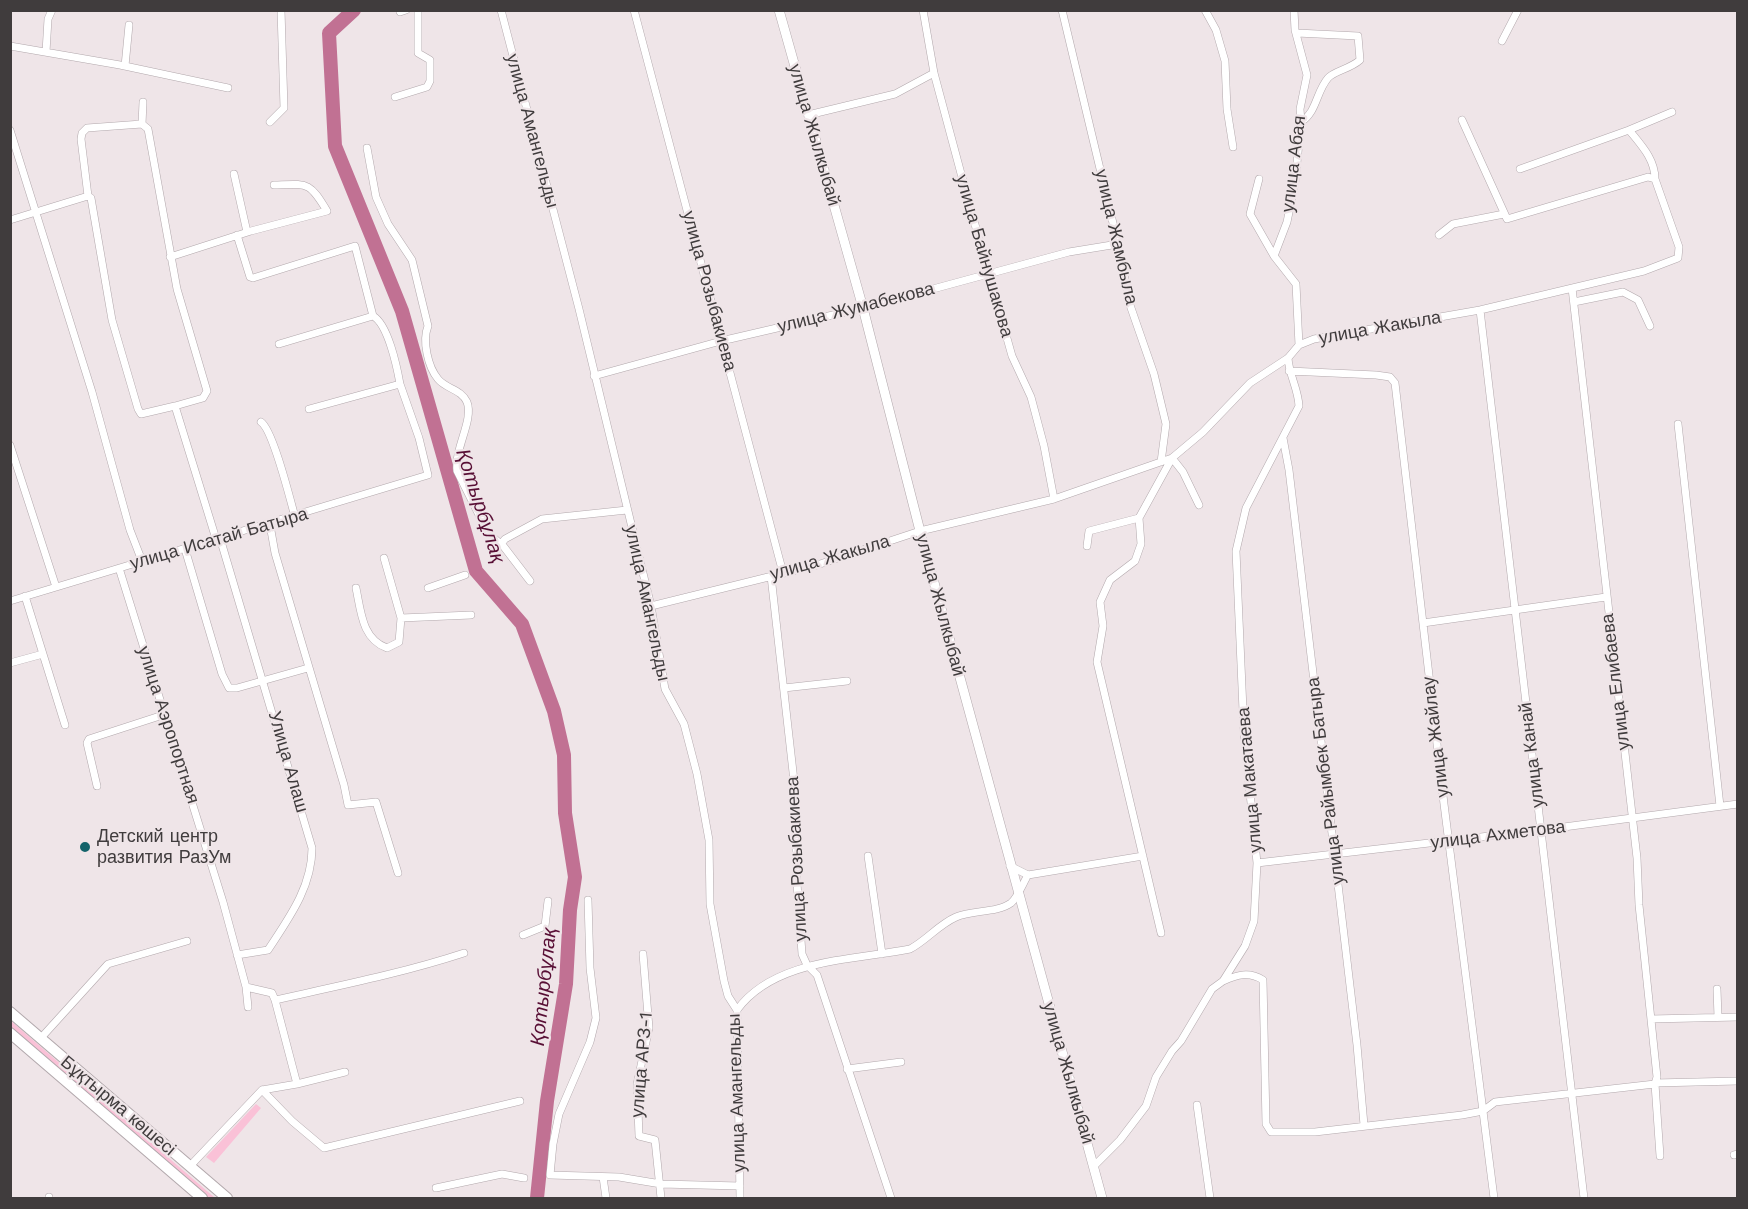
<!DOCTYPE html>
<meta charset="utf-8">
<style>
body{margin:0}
#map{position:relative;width:1748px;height:1209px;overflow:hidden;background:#efe5e8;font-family:"Work Sans",sans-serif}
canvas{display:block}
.frame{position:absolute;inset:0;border:12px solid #403c3d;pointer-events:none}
</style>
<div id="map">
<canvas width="1748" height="1209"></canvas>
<div class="frame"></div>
</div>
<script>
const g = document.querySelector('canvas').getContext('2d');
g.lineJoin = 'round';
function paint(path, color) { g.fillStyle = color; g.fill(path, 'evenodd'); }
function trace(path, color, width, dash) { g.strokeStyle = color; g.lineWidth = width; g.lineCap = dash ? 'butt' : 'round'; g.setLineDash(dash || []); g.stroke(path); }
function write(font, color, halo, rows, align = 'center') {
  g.font = font + ' "Work Sans",sans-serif'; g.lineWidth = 4.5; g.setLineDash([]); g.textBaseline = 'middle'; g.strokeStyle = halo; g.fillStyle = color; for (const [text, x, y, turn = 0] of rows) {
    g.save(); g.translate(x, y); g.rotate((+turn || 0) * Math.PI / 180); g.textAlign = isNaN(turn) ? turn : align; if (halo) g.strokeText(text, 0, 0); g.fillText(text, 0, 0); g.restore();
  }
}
const green = new Path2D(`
 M11,1021L215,1198H208L11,1027Z
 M256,1104L261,1108L214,1163L206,1157Z`);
const river = new Path2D(`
 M354,10L329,33L335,146L402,311L476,571L522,624L554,711L564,755L565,813L575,877L570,910L566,984L547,1101L537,1198`);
const street = new Path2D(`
 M501,10L579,309L651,606L665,689L684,724L697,774L709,840L710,904L724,981L728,996L737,1010L740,1198
 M634,10L783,573
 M923,10L934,73L967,196L1012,356L1031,397L1044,446L1054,499
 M1062,10L1118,244L1130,305L1154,374L1166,424L1161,462
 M1205,10L1216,30L1225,61L1227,109L1233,147
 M1294,10L1295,30L1307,75L1300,109L1301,122L1295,183L1287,222L1274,256L1296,284L1299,345
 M400,12L406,10
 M1297,33L1358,36L1360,60C1350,69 1334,71 1328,78C1316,92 1317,112 1301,122
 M1502,41L1518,10
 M10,46L120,65L228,88
 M46,52L48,19L52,10
 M125,66L129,25
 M395,97L427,87L430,81V60L418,53V10
 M808,115L895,94L934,73
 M270,122L284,108L281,10
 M142,124L143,102
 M10,130L92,392L130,530L142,561
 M367,148L376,197L388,224L412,260L428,326C422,341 428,367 438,379C446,389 461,389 467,402C474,420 454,449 457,471L488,533L504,547L530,581
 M1520,169L1629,130
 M234,174L247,232
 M1259,179L1250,214L1274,256
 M1655,179C1655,159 1641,145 1629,130L1672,112
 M10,220L88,196
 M237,235L250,277L253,278L355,246L373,316
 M1439,235L1453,224L1504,214
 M170,257L251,231L327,211C309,181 308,184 274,185
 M1574,302L1623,292L1638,300L1650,326
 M1480,310L1584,1198
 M279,344L373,316C388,324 397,367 400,384
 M1289,371L1376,375L1390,377L1395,383L1444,804L1494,1198
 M594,376L721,341L863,308L1069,252L1118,244
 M175,406L203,398L207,391L177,289L148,129L142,124L87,128L82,133L81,139L88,196L91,198L112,320L138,409L141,414L175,406L216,539
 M261,422C273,430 290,499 295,517
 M1678,424L1720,806
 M1283,438L1289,470L1357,1045L1364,1125
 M10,445L56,587
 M270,525L275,553L344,785L348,805L376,802L398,873
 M220,538L312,848C312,887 289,918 268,950L237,955
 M501,544L505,539L542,519L627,510
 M1087,546L1089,531L1139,518
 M185,549L222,674L229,688H237L308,668
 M384,558L401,618L471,615
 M119,568L223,902L246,987L272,993L275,1000
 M771,576L794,781L797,883L802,954L807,965L817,975L891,1198
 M356,588C361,612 362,639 387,648L399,642L401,618
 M428,588L465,575
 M25,596L65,725
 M10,601L428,475L419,438L400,384L309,409
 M651,606L817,565L920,531L1054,499L1172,458L1203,432L1250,383L1288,358L1299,345L1314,339L1480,310L1644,271L1678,258L1679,247L1655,179L1648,177L1507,219L1462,120
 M1423,623L1606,597
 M10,663L43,654
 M784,688L847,681
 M97,786L87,743L89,739L166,714
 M868,856L882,954
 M1257,863L1541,830L1738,804
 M1010,866L1028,875
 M588,900L590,968L596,1018L590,1042L559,1114L553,1144L550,1175L619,1177L661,1184L740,1186
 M1161,933L1097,662L1103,626L1100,602L1110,580L1135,561L1141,544L1139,518L1172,458L1183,472L1199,505
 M523,935L545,926L548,901
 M643,954L649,1028L637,1084L639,1136L655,1140L661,1198
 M1223,981C1237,975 1249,971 1263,980L1266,1124L1271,1132H1315L1462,1115L1483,1111L1495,1102L1655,1084L1657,1077L1639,905L1637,858L1572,288
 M246,987L248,1007
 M1717,989L1718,1017
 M737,1010C774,959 854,960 910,949C927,940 938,925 956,917C972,910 997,913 1011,903C1018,897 1023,883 1028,875L1143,856
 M1651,1019L1738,1017
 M40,1039L108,964L187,941
 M847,1069L901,1062
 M1655,1083L1738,1081
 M297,1084L345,1072
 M1655,1084L1660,1156
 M262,1090L292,1121L324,1148L520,1101
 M1197,1105L1210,1198
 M1734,1155L1738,1154
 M190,1166L262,1090L297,1084L275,1000C338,986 403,973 464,953
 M1094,1166L1120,1140L1146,1106L1156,1077L1172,1051L1181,1041L1212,989L1223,981L1245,946L1254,921L1257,863L1244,733L1236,551L1246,508L1299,406C1298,388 1289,375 1288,358
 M603,1177L606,1198
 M436,1188L502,1174L524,1178
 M49,1197V1198`);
const secondary = new Path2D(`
 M779,10L863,308L920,531L1102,1198`);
const primary = new Path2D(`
 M10,1012L227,1198
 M10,1033L202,1198`);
const markers = [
 [85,847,6,"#14636a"]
];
const streetNames = [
 ["улица Амангельды",532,131,75],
 ["улица Жылкыбай",814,135,74],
 ["улица Абая",1294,164,-83],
 ["улица Жамбыла",1116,237,77],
 ["улица Байнушакова",984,256,74],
 ["улица Розыбакиева",709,291,75],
 ["улица Жумабекова",856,308,-14],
 ["улица Жакыла",1380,328,-10],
 ["улица Исатай Батыра",219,539,-16],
 ["улица Жакыла",830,558,-16],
 ["улица Амангельды",647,603,78],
 ["улица Жылкыбай",940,605,75],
 ["улица Елибаева",1616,682,-97],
 ["улица Аэропортная",168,725,72],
 ["улица Жайлау",1436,737,-97],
 ["улица Канай",1532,755,-97],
 ["Улица Алаш",288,762,74],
 ["улица Макатаева",1250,780,-95],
 ["улица Райымбек Батыра",1326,781,-97],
 ["улица Ахметова",1498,835,-7],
 ["улица Розыбакиева",797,859,-93],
 ["улица АРЗ-1",642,1065,-85],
 ["улица Жылкыбай",1068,1073,74],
 ["улица Амангельды",737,1093,-92],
 ["Бұқтырма көшесі",118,1106,40]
];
const poiNames = [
 ["Детский центр",97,837],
 ["развития РазУм",97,858]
];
const waterNames = [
 ["Қотырбұлақ",480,506,72],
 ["Қотырбұлақ",544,987,-84]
];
paint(green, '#fac1d7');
trace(river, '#c17193', 14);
trace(street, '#b2a8ac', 8);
trace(secondary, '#b2a8ac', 10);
trace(primary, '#b2a8ac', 12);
trace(street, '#fff', 7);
trace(secondary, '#fff', 9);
trace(primary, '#fff', 10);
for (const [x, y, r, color] of markers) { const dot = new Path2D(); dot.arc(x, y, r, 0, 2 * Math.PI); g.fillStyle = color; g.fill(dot); trace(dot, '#efe5e8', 2); }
write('18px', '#403c3d', '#efe5e8', streetNames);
write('18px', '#403c3d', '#efe5e8', poiNames, 'left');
write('italic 20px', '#580f35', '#efe5e8', waterNames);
</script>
